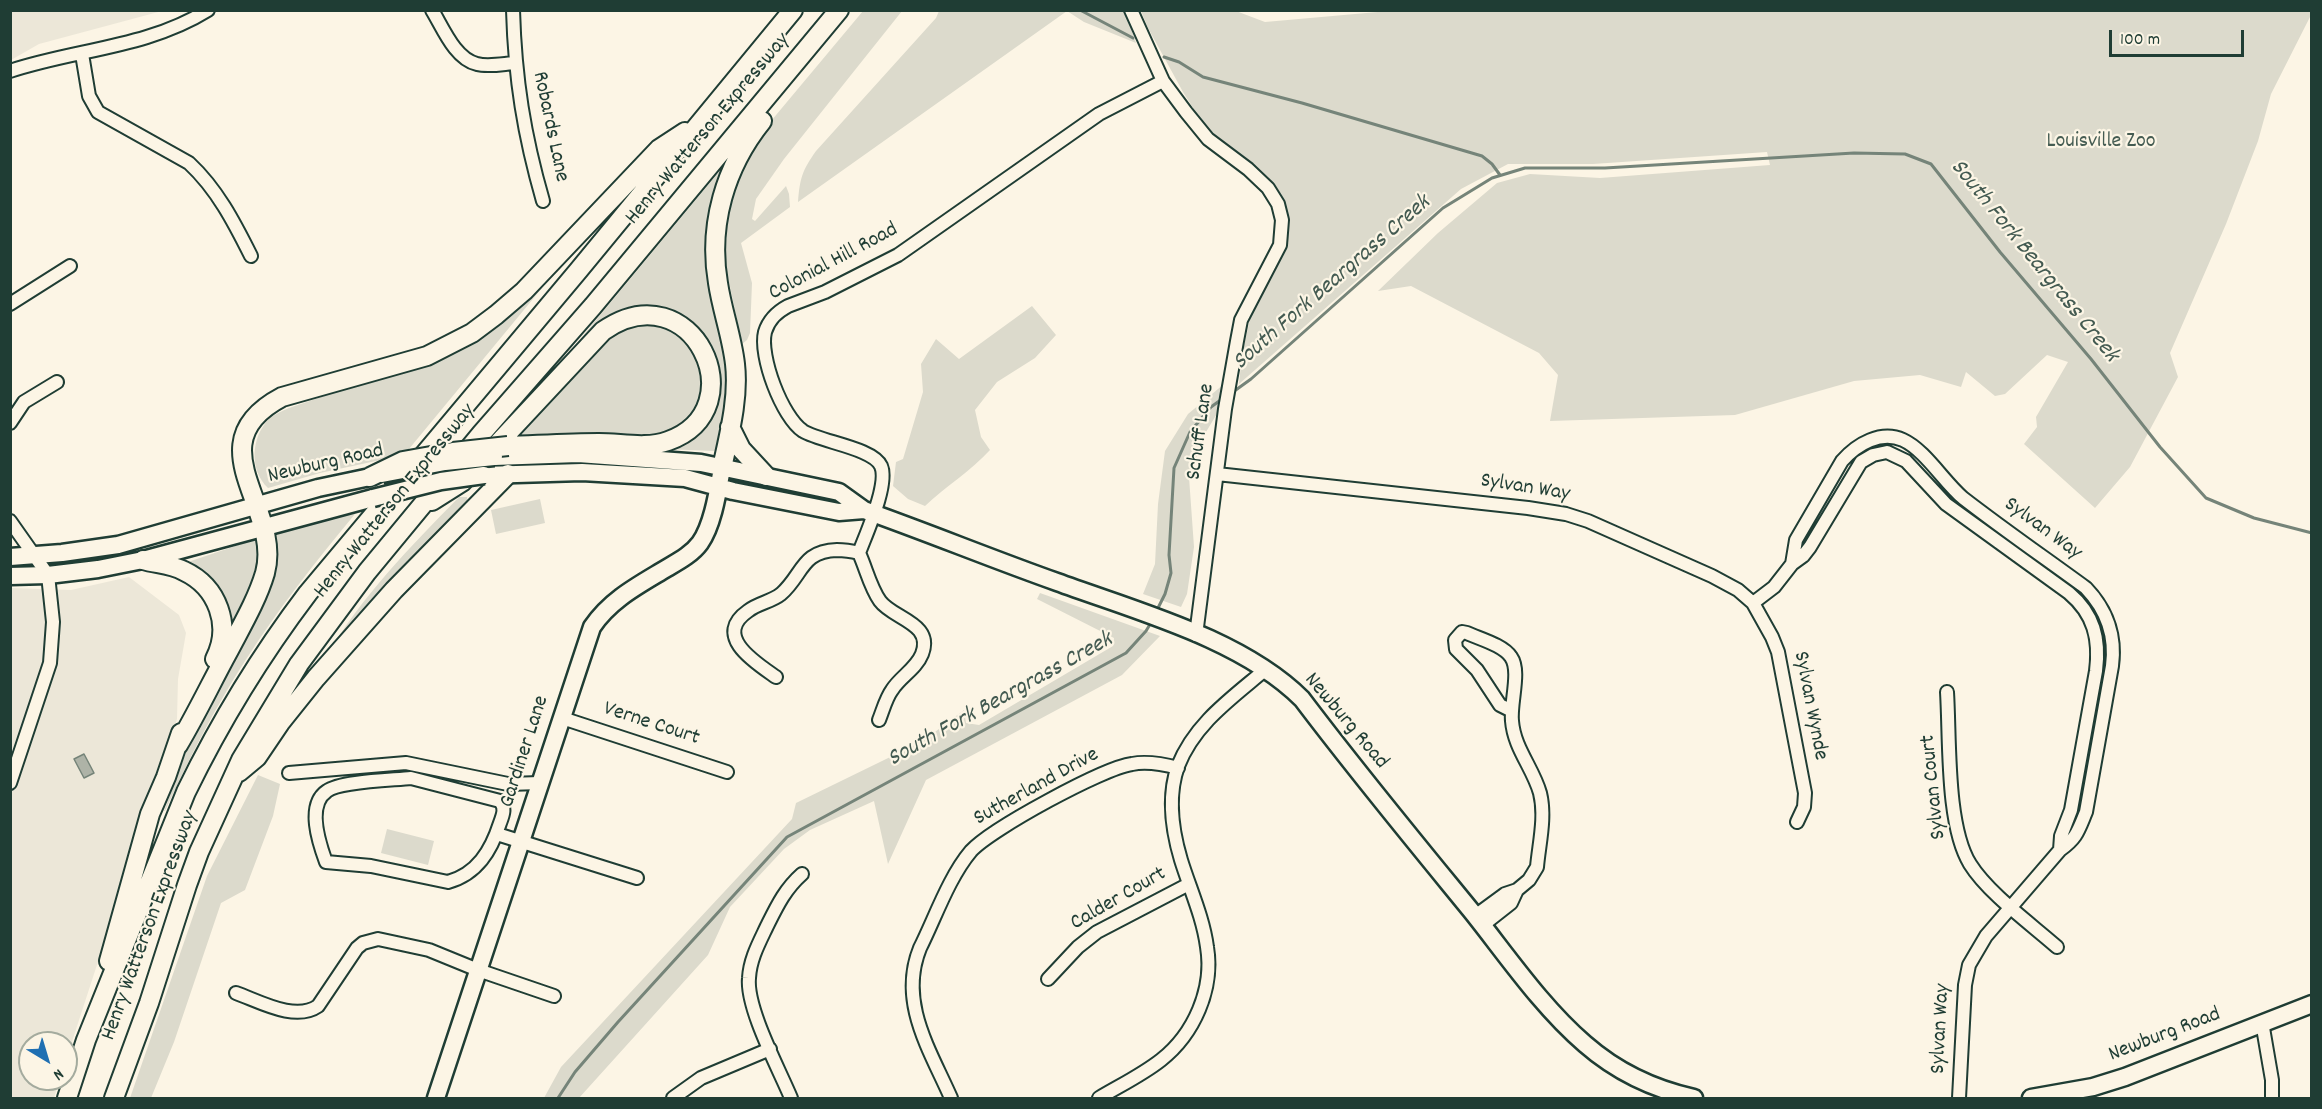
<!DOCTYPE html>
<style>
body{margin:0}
#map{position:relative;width:2322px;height:1109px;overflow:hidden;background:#fcf5e5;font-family:Dekko,sans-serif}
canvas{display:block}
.frame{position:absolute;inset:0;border:12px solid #1f3d34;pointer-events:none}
.north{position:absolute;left:18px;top:1031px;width:60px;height:60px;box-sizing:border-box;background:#fcf5e5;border:2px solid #a4ab9e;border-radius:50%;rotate:142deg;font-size:16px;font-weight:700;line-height:24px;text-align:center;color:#1f3d34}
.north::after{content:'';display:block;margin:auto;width:21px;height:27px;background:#1f6fb2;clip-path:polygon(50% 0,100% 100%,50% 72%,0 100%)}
.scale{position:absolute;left:2109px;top:30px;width:135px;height:27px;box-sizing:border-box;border:3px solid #1f3d34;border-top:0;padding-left:8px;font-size:18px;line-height:21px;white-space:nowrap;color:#1f3d34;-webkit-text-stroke:4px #fcf5e5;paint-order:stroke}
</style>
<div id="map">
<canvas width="2322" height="1109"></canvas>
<div class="frame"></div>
<div class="north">N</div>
<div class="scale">100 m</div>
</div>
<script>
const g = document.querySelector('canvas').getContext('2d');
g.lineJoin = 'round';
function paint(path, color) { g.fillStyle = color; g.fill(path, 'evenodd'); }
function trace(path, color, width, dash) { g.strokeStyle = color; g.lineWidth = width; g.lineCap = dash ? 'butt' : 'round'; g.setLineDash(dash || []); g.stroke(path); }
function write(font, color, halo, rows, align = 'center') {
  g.font = font + ' Dekko,sans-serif'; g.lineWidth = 4.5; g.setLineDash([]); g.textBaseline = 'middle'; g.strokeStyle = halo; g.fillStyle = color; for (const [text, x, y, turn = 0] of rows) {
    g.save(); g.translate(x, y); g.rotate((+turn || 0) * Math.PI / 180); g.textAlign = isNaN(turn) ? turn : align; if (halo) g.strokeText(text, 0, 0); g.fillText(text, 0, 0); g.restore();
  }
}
const built = new Path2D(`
 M11,10H162V11L39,44L11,60Z
 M129,577L179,615L186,633L178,679L177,719L66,1060V1043H30V1079H60L54,1098H11V588L71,590Z`);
const green = new Path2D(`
 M1400,10H2311L2312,13L2271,94L2258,141L2226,224L2170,353L2178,377L2130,467L2095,508L2024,444L2037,427L2036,417L2068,362L2047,355L2005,394L1995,396L1966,372L1961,387L1920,375L1854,381L1735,415L1550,421L1558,375L1539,353L1411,286L1378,291L1438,233L1497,183L1530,174L1600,178L1770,165L1767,152L1593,164H1508L1461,189L1239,384L1242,354L1251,315L1264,284L1286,247L1290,219L1281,195L1249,163L1210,135L1183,92L1148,28L1141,11H1236L1265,22Z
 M863,11H902L784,159L756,199L752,219L755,221L786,186L789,194L790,207L741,243L752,283L750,333L747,340L742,344L725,263L727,209L742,165L756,139Z
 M939,11H1125L1136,43L1084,22L1067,11L798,202C800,178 802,171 816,151L936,18Z
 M728,161L723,178L728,398L718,446L714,451L663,449L674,444L716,379L658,311L564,362L582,337Z
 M567,255L542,288L404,455L320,473L268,488C249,470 251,437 269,419C275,414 282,411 289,408L421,363Z
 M1032,306L1056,335L1035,358L997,382L975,410L981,437L990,450C971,471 946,486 925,506L908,499L893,486L896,462L903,459L923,392L921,364L936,339L959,359Z
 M660,322L695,347L705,388L693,415L664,436L514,439L603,340L626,324Z
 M1224,384L1218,412L1206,432L1189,477L1194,547L1187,594L1181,607L1143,594L1155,564L1158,504L1165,451L1188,414Z
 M459,497H467L468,503L326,657C361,597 410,547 459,497Z
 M540,499L545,523L496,534L491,510Z
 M355,514C316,561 278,609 245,661C214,709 189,759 165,811H164L190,742L272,580L276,557L274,534L342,515Z
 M259,538L262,563L231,633L185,563Z
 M1040,593L1160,636L1122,675L926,780L888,864L874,801L810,830L784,849L730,907L708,955L579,1098H544L561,1067L792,819L796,803L923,741L964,710L966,723L979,725L1113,646L1114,638L1037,599Z
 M258,775L280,784L273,816L245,890L221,903L174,1042L151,1098H130L207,876Z
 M387,829L434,841L428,865L381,853Z`);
const water = new Path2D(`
 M84,754L94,773L84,778L74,759Z`);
const stream = new Path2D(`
 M1080,10L1133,38
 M1164,57L1179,62L1203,77L1302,103L1482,156L1492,164L1500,175
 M1233,392L1251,379L1443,208L1492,178L1525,168H1605L1854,153L1905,154L1931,164L2000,252L2091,359L2160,447L2206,498L2254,518L2312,533
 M1156,612L1165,594L1171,573L1169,555L1174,468L1190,432L1211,407L1222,399
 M558,1098L575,1072L618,1022L787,837L1126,653L1146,631L1152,621`);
const minor = new Path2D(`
 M432,10C443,28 455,59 477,64C488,67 502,64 514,63
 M513,10C515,79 524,135 543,201
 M1131,10L1163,81L1186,112L1208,139L1248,169L1268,188L1278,204L1282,220L1280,245L1241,320L1237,341L1225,409L1196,635
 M82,54L89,96L98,112L189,163C217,189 234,222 251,256
 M10,71C76,49 147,48 208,10
 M10,304L70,266
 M10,423L24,402L57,382
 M1217,474L1528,508L1566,514L1588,521L1712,576L1738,590L1753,603L1772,637L1778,652L1805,793L1804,807L1797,822
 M10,521L48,575L53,622L50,663L10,783
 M1792,564L1796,540L1842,461C1857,444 1881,430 1903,440C1925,450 1944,482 1963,498C2003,529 2045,558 2086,588C2107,610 2116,636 2112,666L2086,812C2078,831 2077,838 2060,850L1986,936L1969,965L1965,985L1959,1098
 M1753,603L1774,587L1792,564L1803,556L1810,547L1861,462L1873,455L1887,452L1906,461L1946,504L2069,593C2094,614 2100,639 2096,671L2071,810L2061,836L2060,850
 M776,677C756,663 712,636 748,611C758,603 771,602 781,594C803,575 801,551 837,550C845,550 851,551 859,553
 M1947,692C1950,739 1946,825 1970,864C1988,893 2031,924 2057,947
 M562,718L727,772
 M879,720C883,710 886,698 892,690C900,677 916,669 922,654C934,623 893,619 880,601C870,587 866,568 859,553C866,534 889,484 881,466C873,448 821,442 803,431C782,417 759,356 765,332C769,319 777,312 788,306L825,292L898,255L1099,114L1163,81
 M289,773L406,763L508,784L540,783
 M411,778L500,801C506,808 503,815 500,823C491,851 477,874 448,882L371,866L326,862C319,843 306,805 327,791C340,781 393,780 411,778Z
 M497,834L637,878
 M1475,916L1505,894L1517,890
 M1483,925L1511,903L1517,890L1529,880L1537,867C1539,844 1546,817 1540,793C1533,768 1514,748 1512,721C1510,703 1521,671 1511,657C1503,645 1480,639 1467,633L1462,632L1455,640L1456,649L1477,670L1500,705L1512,711
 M1048,979L1078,947L1097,932L1189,884
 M236,993C259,1001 295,1022 318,1006L357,948L363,943L378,939L429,950L478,970L554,996
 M2262,1022L2272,1080V1098
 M673,1098L701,1078L770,1049
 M791,1098C779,1069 746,1008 749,978C750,959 759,943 767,926C777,906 785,889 802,874
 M951,1098C930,1050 898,1002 920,948C935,918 949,877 971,851C991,829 1103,768 1132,764C1147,761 1163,764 1178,768
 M1099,1098C1119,1086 1142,1075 1161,1060C1194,1034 1214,989 1207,947C1203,917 1190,889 1181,860C1172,830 1167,797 1178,766C1195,723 1232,698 1266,669`);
const major = new Path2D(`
 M494,457L578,454L701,463L839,492L864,510C929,533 992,559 1057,582C1136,611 1242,639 1302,699C1357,772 1415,842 1473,913C1508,957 1542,1007 1585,1044C1617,1072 1653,1089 1694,1098
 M484,475L582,472L685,478L733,491L839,512L864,510
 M10,557L62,553L118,545L318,488L370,477
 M10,576L48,575L98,569L143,560L373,498
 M436,1098L592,627C611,599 639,585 667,568C679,561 692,554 700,543C713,525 718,490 722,468
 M2031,1098L2093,1087L2125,1077L2312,1004`);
const highway = new Path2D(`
 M730,427L741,449L766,476
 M722,468C729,435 739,398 735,364C732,337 722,310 718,283C708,225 725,167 762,121
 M432,501L462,482L603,331C692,269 758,409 668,441C646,449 622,443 599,443C569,443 538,445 508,446
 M143,560C157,564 171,564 184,571C218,587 232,626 215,659
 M178,745C196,715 211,683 228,652C241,627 257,600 265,573C283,508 193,444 282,397L427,356L472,333L496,315L524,291L659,149L685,132
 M239,772L257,757L280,723L316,678L394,590L508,474
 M109,961L150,814L166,777L181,733
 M67,1098L86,1040L186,792C220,722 261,655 308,593L578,271L793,10
 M114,1098L149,1003L187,885L199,852L241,760L299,664L367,572L481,434L593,306L839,10`);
const majorBridge = new Path2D(`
 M382,474L445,462L494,457
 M373,498L441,481L484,475`);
const highwayBridge = new Path2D(`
 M370,477L403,461L453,452L508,446`);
const streetNames = [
 ["Robards Lane",549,127,78],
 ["Henry Watterson Expressway",709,130,-50],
 ["Colonial Hill Road",834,263,-28],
 ["Schuff Lane",1202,432,-82],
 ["Newburg Road",326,465,-13],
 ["Sylvan Way",1525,489,9],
 ["Henry Watterson Expressway",396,502,-51],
 ["Sylvan Way",2042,530,36],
 ["Sylvan Wynde",1809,706,79],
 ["Newburg Road",1345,722,50],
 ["Verne Court",651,725,18],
 ["Gardiner Lane",526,752,-72],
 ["Sylvan Court",1935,787,-96],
 ["Sutherland Drive",1037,788,-29],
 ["Calder Court",1119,900,-30],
 ["Henry Watterson Expressway",151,926,-70],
 ["Sylvan Way",1942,1029,-87],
 ["Newburg Road",2165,1036,-21]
];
const parkNames = [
 ["Louisville Zoo",2101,143]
];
const waterNames = [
 ["South Fork Beargrass Creek",2033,262,51],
 ["South Fork Beargrass Creek",1333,284,-41],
 ["South Fork Beargrass Creek",1001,701,-29]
];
paint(built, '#ece7d8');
paint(green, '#dcdacc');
paint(water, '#aeb3a7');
trace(water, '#758479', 1.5);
trace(stream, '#758479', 3);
trace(minor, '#1f3d34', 16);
trace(major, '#1f3d34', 21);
trace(highway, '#1f3d34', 22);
trace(minor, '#fcf5e5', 12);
trace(major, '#fcf5e5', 16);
trace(highway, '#fcf5e5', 18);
trace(majorBridge, '#1f3d34', 21, []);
trace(highwayBridge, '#1f3d34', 22, []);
trace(majorBridge, '#fcf5e5', 16);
trace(highwayBridge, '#fcf5e5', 18);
write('22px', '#1f3d34', '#fcf5e5', streetNames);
write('22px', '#455c52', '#fcf5e5', parkNames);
write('italic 24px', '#435a51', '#fcf5e5', waterNames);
</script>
